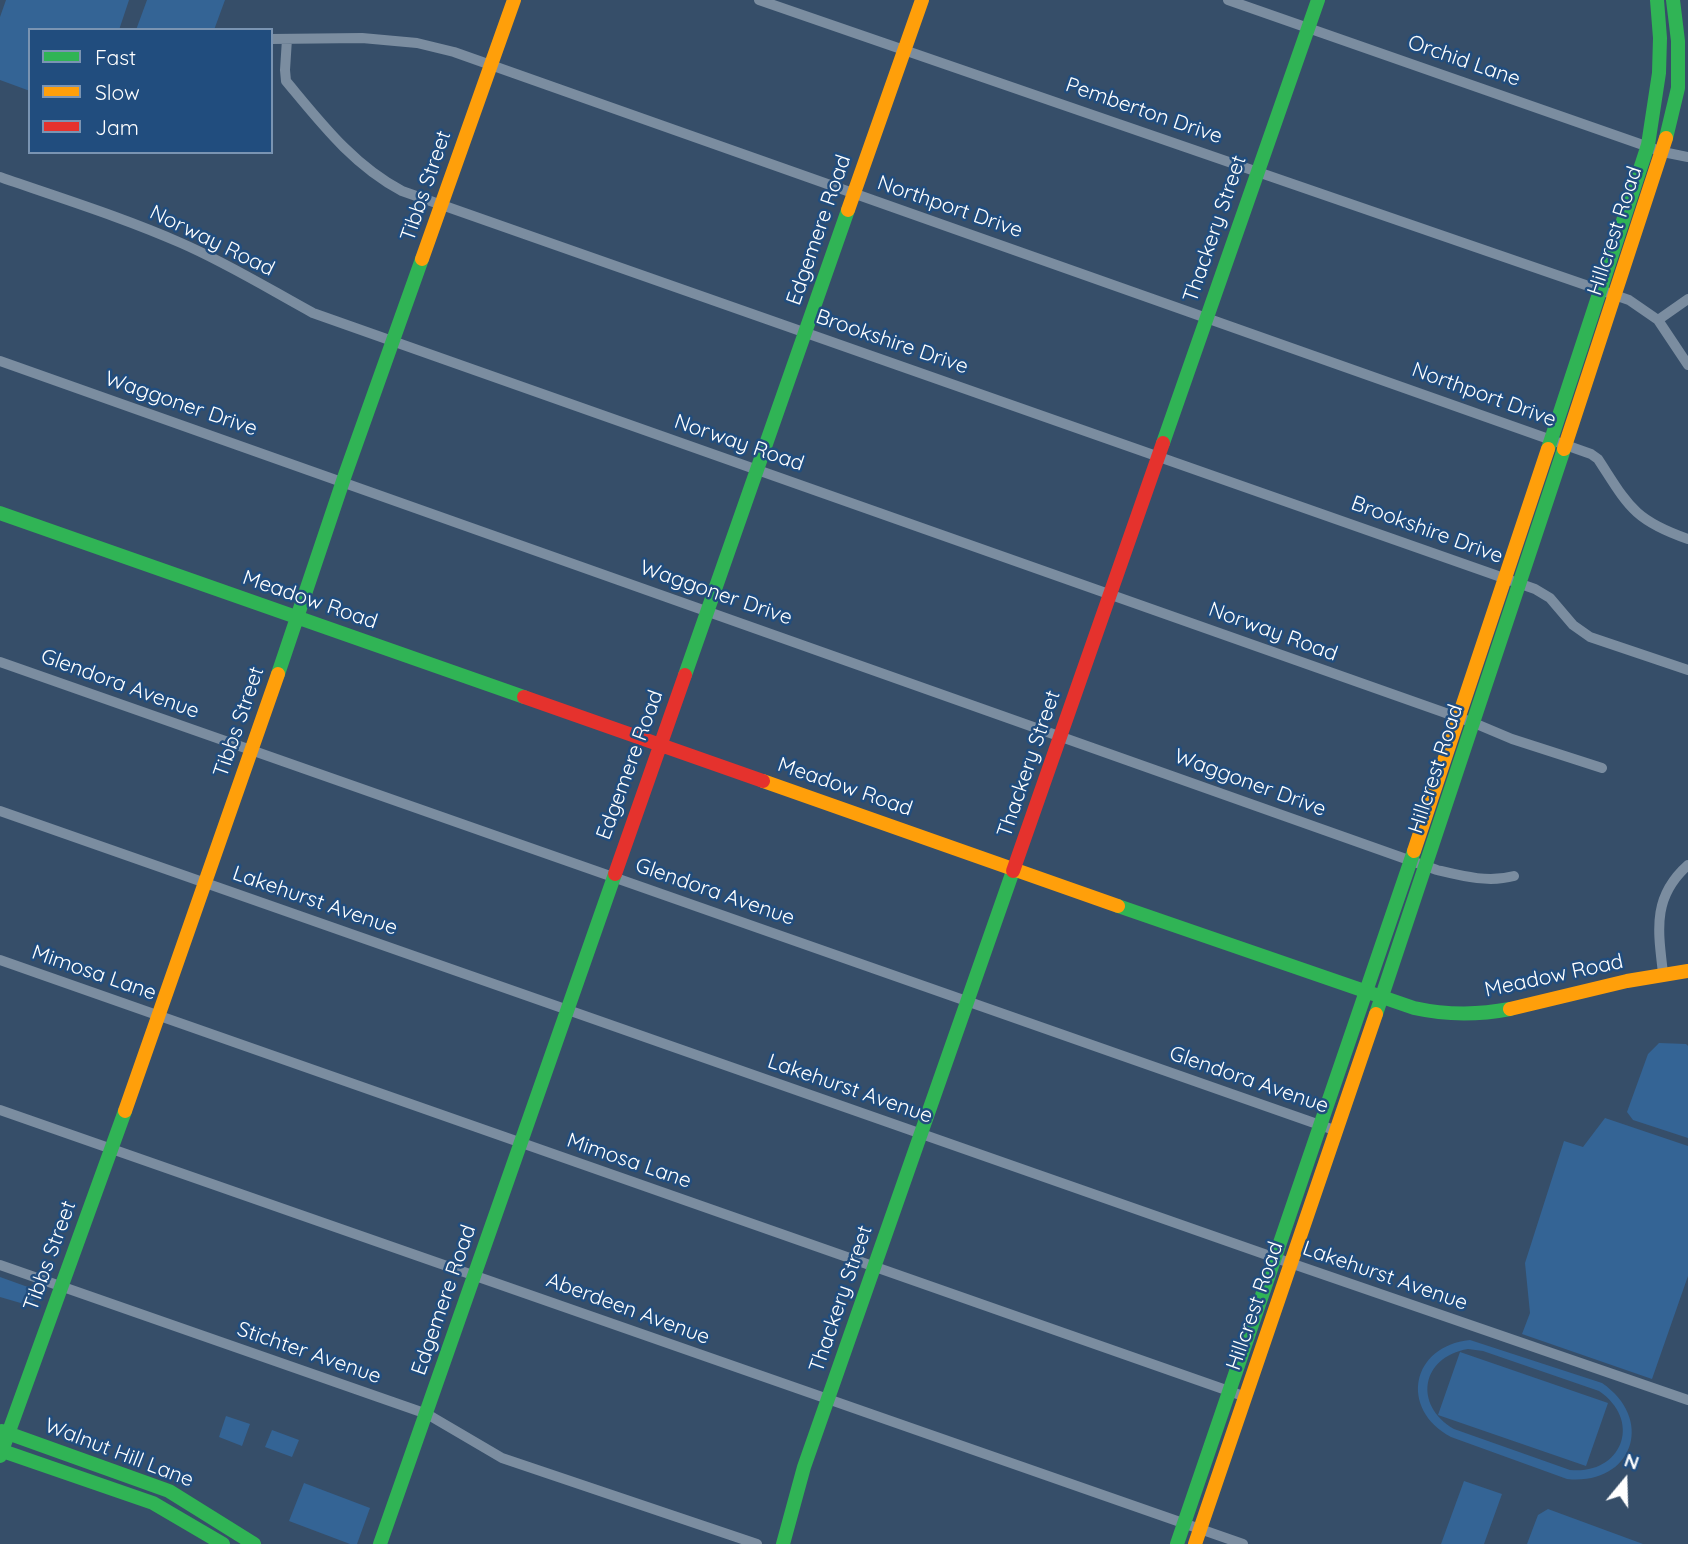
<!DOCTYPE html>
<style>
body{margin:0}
#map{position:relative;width:1688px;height:1544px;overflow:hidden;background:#364e69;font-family:Quicksand,sans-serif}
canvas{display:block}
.legend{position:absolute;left:28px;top:28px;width:245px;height:126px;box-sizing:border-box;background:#214d7e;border:2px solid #7a94b2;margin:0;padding:9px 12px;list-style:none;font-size:21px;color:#fff}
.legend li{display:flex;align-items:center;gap:14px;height:35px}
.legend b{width:35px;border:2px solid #7a94b2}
.north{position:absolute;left:1590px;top:1446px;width:70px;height:70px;-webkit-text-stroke:5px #214d7e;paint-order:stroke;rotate:19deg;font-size:19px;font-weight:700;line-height:28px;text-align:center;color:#fff}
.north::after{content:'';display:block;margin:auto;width:24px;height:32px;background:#fff;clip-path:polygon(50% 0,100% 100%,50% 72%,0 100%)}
</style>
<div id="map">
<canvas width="1688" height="1544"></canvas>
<ul class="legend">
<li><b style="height:9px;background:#30b455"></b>Fast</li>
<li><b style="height:9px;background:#ff9f0a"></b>Slow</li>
<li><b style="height:9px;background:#e5322d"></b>Jam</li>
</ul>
<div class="north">N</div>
</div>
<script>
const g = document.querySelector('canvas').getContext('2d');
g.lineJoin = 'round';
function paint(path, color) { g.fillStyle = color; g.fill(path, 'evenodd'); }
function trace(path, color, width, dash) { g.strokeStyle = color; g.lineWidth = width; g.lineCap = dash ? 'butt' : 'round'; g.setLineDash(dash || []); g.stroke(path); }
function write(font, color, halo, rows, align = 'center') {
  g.font = font + ' Quicksand,sans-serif'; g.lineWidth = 5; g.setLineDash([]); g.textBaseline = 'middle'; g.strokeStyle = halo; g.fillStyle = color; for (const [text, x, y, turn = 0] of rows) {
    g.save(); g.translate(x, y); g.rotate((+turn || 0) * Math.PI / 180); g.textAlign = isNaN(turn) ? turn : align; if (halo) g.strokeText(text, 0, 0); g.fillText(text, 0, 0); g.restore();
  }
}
const green = new Path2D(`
 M6,0H129L119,30H30V91L0,80V17Z
 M147,0H225L214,30H136Z
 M1659,1043L1686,1044L1688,1046V1138L1633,1120L1627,1112L1648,1054Z
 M1605,1118L1688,1146V1276L1652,1379L1522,1334L1530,1313L1525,1263L1564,1141L1583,1147Z
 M0,1277L39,1291L36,1299L24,1304L0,1297Z
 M1470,1340L1602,1383C1656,1420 1632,1486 1567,1479L1451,1437C1399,1409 1411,1346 1470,1340ZM1468,1349L1483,1351L1599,1391C1643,1421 1622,1475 1570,1470L1454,1429C1413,1405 1421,1357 1468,1349Z
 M1460,1352L1608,1403L1586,1466L1438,1415Z
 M226,1416L250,1424L242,1446L219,1437Z
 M272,1430L299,1440L292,1457L265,1447Z
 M1464,1481L1502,1494L1484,1544H1441Z
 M304,1483L370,1508L357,1544H350L289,1521Z
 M1548,1509L1643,1544H1527L1538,1515Z`);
const street = new Path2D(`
 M759,0L1629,300L1658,320L1688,365
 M1228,0L1663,152L1688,157
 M271,39L362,38L417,43L454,52L1591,454L1598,459C1628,505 1633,520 1688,539
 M287,39L285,70L286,81C321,123 353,165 402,191L1535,589L1550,598L1573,625L1590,637L1688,670
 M0,177C60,198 122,217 181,243C227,263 269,289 313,313L1474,723L1512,739L1602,768
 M1658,320L1688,299
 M0,361L1437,870C1462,876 1488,883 1514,876
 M0,662L1337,1131
 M0,811L1267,1255L1688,1400
 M0,960L1246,1397
 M1663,973C1658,930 1652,897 1688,865
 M0,1110L1243,1544
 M0,1265L427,1414L502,1458L757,1544`);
const fast = new Path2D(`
 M1666,138L1678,88V41L1673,0
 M1163,443L1318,0
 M1548,449L1648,145L1659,73L1660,38L1657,0
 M0,513L524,697
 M278,674L345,475L422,259
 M685,675L848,210
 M1118,906L1414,1008C1446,1015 1478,1015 1510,1009
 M1376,1014L1564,449
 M2,1431L169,1491L254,1544
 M0,1450L153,1503L223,1544
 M0,1456L125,1111
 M380,1544L615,874
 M783,1544L804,1467L1013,871
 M1177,1544L1414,851`);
const slow = new Path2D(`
 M848,210L922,0
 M422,259L514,0
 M1564,449L1666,138
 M763,781L1118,906
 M1414,851L1548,449
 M1510,1009L1627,981L1688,971
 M125,1111L278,674
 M1195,1544L1376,1014`);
const jam = new Path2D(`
 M524,697L763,781
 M1013,871L1163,443
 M615,874L685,675`);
const streetNames = [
 ["Orchid Lane",1464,61,19],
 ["Pemberton Drive",1144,111,19],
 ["Tibbs Street",426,186,-71],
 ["Northport Drive",950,207,19],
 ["Thackery Street",1215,229,-71],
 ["Edgemere Road",819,230,-71],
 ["Hillcrest Road",1615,231,-72],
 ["Norway Road",212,241,26],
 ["Brookshire Drive",892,342,19],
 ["Northport Drive",1484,395,20],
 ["Waggoner Drive",181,404,19],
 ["Norway Road",739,443,19],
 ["Brookshire Drive",1427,530,20],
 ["Waggoner Drive",716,593,19],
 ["Meadow Road",310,600,19],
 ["Norway Road",1273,632,20],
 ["Glendora Avenue",120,684,20],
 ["Tibbs Street",239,722,-71],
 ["Thackery Street",1029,764,-71],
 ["Edgemere Road",630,765,-70],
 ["Hillcrest Road",1436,769,-72],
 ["Waggoner Drive",1250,783,20],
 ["Meadow Road",845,787,19],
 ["Glendora Avenue",715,892,19],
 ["Lakehurst Avenue",315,901,19],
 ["Mimosa Lane",94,973,19],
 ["Meadow Road",1554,976,-12],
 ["Glendora Avenue",1249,1080,19],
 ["Lakehurst Avenue",850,1089,19],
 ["Mimosa Lane",629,1161,19],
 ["Tibbs Street",50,1256,-70],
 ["Lakehurst Avenue",1385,1276,19],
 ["Thackery Street",841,1299,-71],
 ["Edgemere Road",444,1300,-71],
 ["Hillcrest Road",1255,1306,-71],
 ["Aberdeen Avenue",628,1309,20],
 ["Stichter Avenue",309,1353,19],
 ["Walnut Hill Lane",119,1453,21]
];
paint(green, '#346495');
trace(street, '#7b8da0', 10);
trace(fast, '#30b455', 14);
trace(slow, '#ff9f0a', 14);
trace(jam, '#e5322d', 14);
write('21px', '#fff', '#214d7e', streetNames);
</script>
